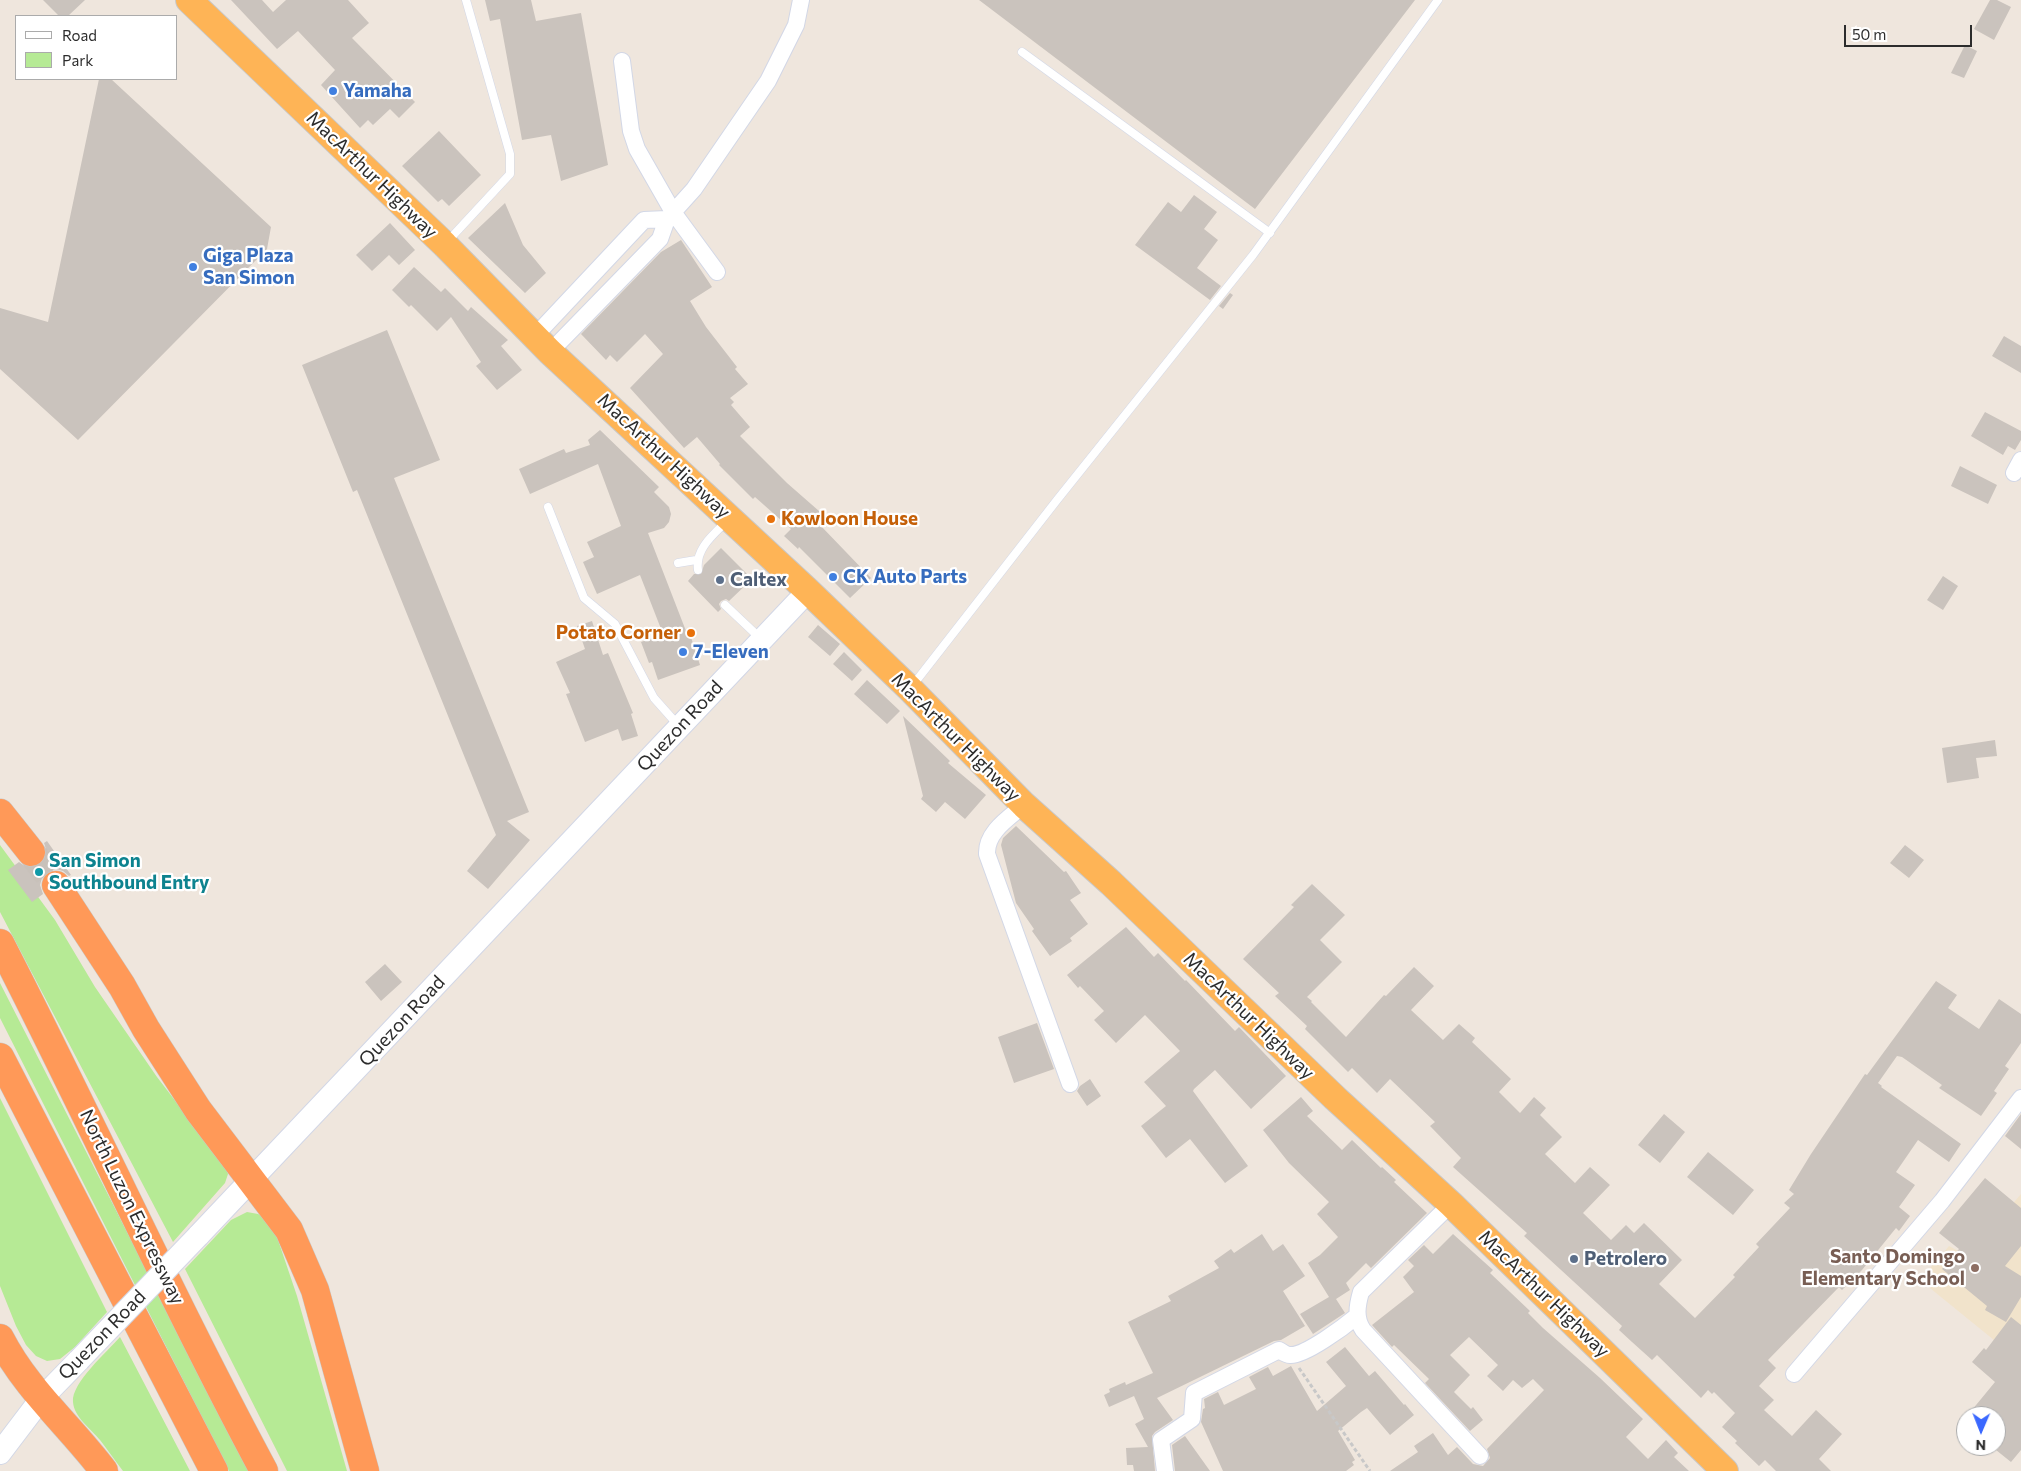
<!DOCTYPE html>
<style>
body{margin:0}
#map{position:relative;width:2021px;height:1471px;overflow:hidden;background:#efe6dd;font-family:Commissioner,sans-serif}
canvas{display:block}
.legend{position:absolute;left:15px;top:15px;width:162px;height:65px;box-sizing:border-box;background:#fff;border:1px solid #ababab;margin:0;padding:6px 9px;list-style:none;font-size:15px;color:#2c2c2c}
.legend li{display:flex;align-items:center;gap:10px;height:25px}
.legend b{width:25px;border:1px solid #ababab}
.north{position:absolute;left:1956px;top:1406px;width:50px;height:50px;box-sizing:border-box;background:#fff;border:1px solid #ababab;border-radius:50%;rotate:181deg;font-size:14px;font-weight:700;line-height:20px;text-align:center;color:#2c2c2c}
.north::after{content:'';display:block;margin:auto;width:18px;height:22px;background:#3a68ff;clip-path:polygon(50% 0,100% 100%,50% 72%,0 100%)}
.scale{position:absolute;left:1844px;top:25px;width:128px;height:22px;box-sizing:border-box;border:2px solid #2c2c2c;border-top:0;padding-left:6px;font-size:15px;line-height:18px;white-space:nowrap;color:#2c2c2c;-webkit-text-stroke:4px #fff;paint-order:stroke}
</style>
<div id="map">
<canvas width="2021" height="1471"></canvas>
<ul class="legend">
<li><b style="height:6px;background:#fff"></b>Road</li>
<li><b style="height:14px;background:#b6ea95"></b>Park</li>
</ul>
<div class="north">N</div>
<div class="scale">50 m</div>
</div>
<script>
const g = document.querySelector('canvas').getContext('2d');
g.lineJoin = 'round';
function paint(path, color) { g.fillStyle = color; g.fill(path, 'evenodd'); }
function trace(path, color, width, dash) { g.strokeStyle = color; g.lineWidth = width; g.lineCap = dash ? 'butt' : 'round'; g.setLineDash(dash || []); g.stroke(path); }
function write(font, color, halo, rows, align = 'center') {
  g.font = font + ' Commissioner,sans-serif'; g.lineWidth = 4.5; g.setLineDash([]); g.textBaseline = 'middle'; g.strokeStyle = halo; g.fillStyle = color; for (const [text, x, y, turn = 0] of rows) {
    g.save(); g.translate(x, y); g.rotate((+turn || 0) * Math.PI / 180); g.textAlign = isNaN(turn) ? turn : align; if (halo) g.strokeText(text, 0, 0); g.fillText(text, 0, 0); g.restore();
  }
}
const education = new Path2D(`
 M2021,1194V1362L1920,1280L1949,1246L1968,1256Z`);
const green = new Path2D(`
 M0,845L55,920L95,987L157,1077L226,1167L228,1174L225,1183L173,1242L0,912Z
 M0,983L249,1471H229L0,1018Z
 M0,1098L107,1312L75,1347L60,1359L47,1361L36,1356L26,1345L16,1326L0,1286Z
 M247,1212L258,1214L269,1220L276,1234L297,1296L347,1471H287L185,1269L231,1220Z
 M120,1337L190,1471H123C115,1461 108,1450 100,1440C91,1429 74,1417 73,1402C71,1383 108,1351 120,1337Z`);
const building = new Path2D(`
 M43,0H85L68,16H59Z
 M231,0H262L273,12L286,0H348L369,23L352,38L415,102L399,118L390,109L373,125L368,120L360,128L321,85L335,70L298,31L277,49Z
 M485,0H531L536,21L581,13L608,165L561,181L551,135L522,140L500,19L490,21Z
 M979,0H1415L1255,209Z
 M1990,0H1997L2011,7L1994,40L1974,29Z
 M1965,45L1977,51L1964,78L1951,73Z
 M99,79H111L271,227L267,249L78,440L0,369V308L48,322Z
 M439,131L481,175L449,206L442,199L438,202L402,166Z
 M1194,195L1217,212L1204,229L1218,240L1197,268L1221,286L1210,300L1135,245L1168,202L1181,212Z
 M505,203L523,245L546,273L525,293L468,238Z
 M390,223L415,250L399,265L389,255L372,271L356,255Z
 M681,240L712,287L690,301L706,327L737,367L735,369L748,384L730,398L734,402L731,405L750,427L740,436L787,483L827,518L820,525L871,578L850,598L799,547L798,549L784,536L791,529L755,497L753,499L719,465L720,464L697,437L684,448L630,388L663,354L645,334L617,362L610,355L606,360L581,334L661,252Z
 M414,267L441,292L445,288L468,311L471,307L508,340L501,346L522,370L497,390L476,366L481,362L451,317L437,331L411,305L409,307L392,290Z
 M1230,293L1233,295L1223,309L1219,306Z
 M387,330L440,460L394,478L529,812L507,821L530,840L488,889L467,871L496,835L357,490L353,492L302,365Z
 M2004,336L2021,346V373L1992,356Z
 M1985,412L2021,431V440L2015,450L2008,446L2003,455L1971,436Z
 M600,430L659,487L654,492L669,507L671,514L669,522L664,528L648,533L686,631H689L700,665L658,680L652,662L649,663L641,642L663,634L640,575L597,594L583,562L594,557L587,542L621,526L598,464L530,494L519,469L564,449L566,453L590,445L588,440Z
 M1960,466L1997,485L1988,504L1951,486Z
 M721,548L752,579L729,601L726,599L721,601L719,604L721,609L718,612L688,581L694,574H701L704,565Z
 M1943,576L1958,586L1943,610L1927,600Z
 M592,621L603,655L608,653L633,713L631,714L638,736L622,741L618,729L585,742L566,694L570,693L556,662L585,649L577,626Z
 M818,625L840,644L830,656L808,637Z
 M844,652L862,670L852,681L833,664Z
 M867,680L900,711L887,724L854,694Z
 M903,716L950,761L948,763L986,795L965,819L945,802L936,812L921,799L923,796Z
 M1995,740L1997,756L1976,758L1979,778L1947,783L1942,748Z
 M1016,826L1064,872L1066,871L1081,893L1070,900L1088,924L1070,938L1072,941L1050,956L1032,931L1034,929L1016,903L1001,845L1003,838Z
 M47,841L71,875L69,876L63,871L56,869L47,872L42,878L40,885L43,894L32,902L8,870L19,862L26,867H34L40,864L46,857V849L44,843Z
 M1905,845L1924,860L1909,878L1890,863Z
 M1312,884L1345,915L1320,940L1342,962L1307,997L1312,1001L1311,1002L1346,1037L1384,995L1386,996L1414,967L1434,986L1411,1010L1443,1040L1459,1024L1475,1038L1472,1042L1511,1079L1499,1092L1520,1113L1534,1097L1546,1108L1540,1115L1562,1137L1545,1154L1575,1183L1590,1167L1610,1185L1583,1213L1611,1240L1626,1225L1634,1233L1644,1223L1682,1260L1659,1284L1695,1318L1735,1277L1733,1275L1759,1247L1756,1244L1790,1208L1784,1203L1794,1194L1789,1190L1811,1154L1865,1074L1867,1075L1936,981L1957,995L1948,1008L1979,1029L1999,999L2021,1014V1043L2005,1066L2009,1069L1994,1091L1997,1093L1981,1116L1939,1088L1942,1085L1902,1057L1897,1056L1878,1083L1882,1086L1881,1087L1961,1144L1949,1162L1918,1140L1896,1172L1915,1185L1899,1207L1910,1216L1899,1231L1896,1228L1862,1270L1842,1290L1839,1287L1768,1360L1776,1368L1759,1386L1774,1400L1764,1410L1792,1436L1816,1410L1842,1434L1819,1459L1831,1471H1776L1765,1460L1759,1466L1735,1443L1737,1441L1722,1427L1735,1413L1714,1392L1712,1394L1708,1390L1701,1398L1657,1355L1652,1360L1632,1342L1619,1330L1622,1326L1524,1236L1527,1233L1453,1167L1461,1158L1430,1126L1435,1122L1390,1079L1377,1093L1352,1068L1348,1072L1305,1029L1307,1026L1275,996L1279,993L1243,959L1294,907L1291,905Z
 M1126,927L1154,957L1158,953L1185,981L1186,980L1235,1031L1239,1027L1286,1076L1251,1109L1215,1070L1194,1089L1193,1091L1248,1166L1225,1183L1190,1139L1166,1158L1141,1126L1166,1106L1144,1082L1180,1051L1145,1015L1116,1043L1094,1020L1104,1011L1080,986L1078,988L1067,975Z
 M385,964L402,982L381,1001L365,982Z
 M1037,1023L1054,1069L1014,1083L998,1037Z
 M1090,1079L1101,1096L1087,1106L1077,1091L1080,1086Z
 M1301,1097L1313,1111L1307,1116L1342,1150L1352,1140L1381,1168L1382,1167L1396,1180L1394,1182L1427,1213L1371,1268L1366,1263L1346,1283L1350,1290L1336,1299L1345,1313L1313,1334L1300,1314L1329,1297L1308,1263L1320,1255L1338,1237L1317,1214L1329,1202L1289,1163L1263,1130Z
 M1664,1114L1685,1132L1660,1163L1638,1145Z
 M2021,1114V1149L2005,1136Z
 M1708,1152L1754,1190L1733,1215L1687,1177Z
 M1985,1178L2021,1208V1246L2005,1266L2021,1276V1297L2006,1322L1985,1310L1987,1306L1942,1269L1959,1249L1939,1233Z
 M1262,1234L1273,1251L1283,1244L1305,1276L1283,1291L1305,1326L1281,1340L1274,1341L1157,1398L1173,1420L1155,1432L1152,1436L1155,1471H1134L1133,1465H1127L1126,1448L1148,1447L1135,1424L1144,1419L1134,1396L1109,1407L1104,1395L1110,1392L1109,1389L1125,1382L1126,1385L1153,1373L1128,1322L1171,1301L1168,1296L1219,1268L1214,1261L1231,1249L1234,1253Z
 M1453,1234L1493,1270L1490,1273L1530,1311L1528,1313L1543,1328L1600,1378L1643,1419L1626,1437L1648,1459L1666,1440L1678,1453L1674,1457L1689,1471H1390L1418,1452L1414,1446L1433,1433L1448,1455L1457,1447L1473,1464L1483,1466L1490,1458L1487,1449L1544,1390L1533,1379L1522,1388L1513,1380L1503,1391L1487,1376L1498,1365L1469,1337L1450,1355L1470,1375L1454,1392L1471,1409L1473,1407L1483,1420L1470,1431L1425,1383L1429,1379L1394,1345L1392,1347L1372,1325L1414,1292L1403,1277L1414,1266L1408,1260L1424,1245L1433,1254Z
 M2011,1317L2021,1325V1450L2011,1462L1996,1450V1416H1967L1995,1382L1972,1362L1984,1348L1986,1350Z
 M1345,1347L1369,1376L1375,1371L1404,1405L1405,1404L1414,1415L1390,1435L1367,1408L1361,1412L1338,1431L1355,1460L1352,1462L1354,1465L1346,1471H1223L1201,1422L1203,1409L1205,1408L1204,1399L1218,1392L1224,1405L1256,1389L1249,1377L1268,1367L1273,1376L1291,1366L1317,1411L1346,1386L1326,1362Z
 M1185,1436L1210,1471H1175L1172,1445Z`);
const motorwayTunnel = new Path2D(`
 M31,852L56,885`);
const path = new Path2D(`
 M1299,1368L1370,1471`);
const service = new Path2D(`
 M1022,52L1270,233
 M447,242L510,174V154L466,0
 M548,507L584,598L615,624L654,698L678,725
 M678,563L696,560
 M698,570C695,549 713,535 727,521
 M725,605L760,638
 M913,685L1057,500L1253,255L1438,0`);
const minor = new Path2D(`
 M622,61L631,131L637,149L673,212L717,272
 M535,336L644,220L667,219
 M550,352L660,239L667,219L694,189L768,81L796,25L801,0
 M2014,473L2021,460
 M1024,805C1009,818 986,832 987,854L1070,1084
 M1451,1204L1361,1292C1357,1306 1355,1318 1363,1330L1480,1456
 M1794,1374L1942,1201L2021,1098
 M1165,1471L1161,1440L1192,1419L1194,1393L1279,1350C1282,1352 1287,1355 1290,1355C1305,1356 1345,1326 1357,1316`);
const secondary = new Path2D(`
 M198,1236L808,591
 M0,1453L41,1399L79,1360`);
const trunk = new Path2D(`
 M189,0L445,245L550,352L808,591L910,689L1024,805L1111,883L1335,1098L1451,1204L1725,1471`);
const motorway = new Path2D(`
 M0,813L31,852
 M56,885L122,986L146,1029L198,1110L289,1230L315,1290L365,1471
 M0,943C90,1118 171,1298 264,1471
 M0,1057L214,1471
 M0,1338C26,1389 70,1426 104,1471`);
const secondaryBridge = new Path2D(`
 M79,1360L198,1236`);
const markers = [
 [333,91,5,"#3f7fe0"],
 [193,267,5,"#3f7fe0"],
 [771,519,5,"#e8710a"],
 [833,577,5,"#3f7fe0"],
 [720,580,5,"#5c6f8a"],
 [691,633,5,"#e8710a"],
 [683,652,5,"#3f7fe0"],
 [39,872,5,"#0f9aa8"],
 [1574,1259,5,"#5c6f8a"],
 [1975,1268,5,"#8d6e63"]
];
const shopNames = [
 ["Yamaha",343,91],
 ["Giga Plaza",203,256],
 ["San Simon",203,278],
 ["CK Auto Parts",843,577],
 ["7-Eleven",693,652]
];
const streetNames = [
 ["MacArthur Highway",372,175,44],
 ["MacArthur Highway",664,456,43],
 ["Quezon Road",680,726,-47],
 ["MacArthur Highway",956,737,45],
 ["MacArthur Highway",1249,1016,44],
 ["Quezon Road",402,1021,-47],
 ["North Luzon Expressway",132,1207,64],
 ["MacArthur Highway",1544,1294,44],
 ["Quezon Road",102,1335,-46]
];
const foodNames = [
 ["Kowloon House",781,519],
 ["Potato Corner",681,633,"right"]
];
const serviceNames = [
 ["Caltex",730,580],
 ["Petrolero",1584,1259]
];
const cultureNames = [
 ["San Simon",49,861],
 ["Southbound Entry",49,883]
];
const educationNames = [
 ["Santo Domingo",1965,1257],
 ["Elementary School",1965,1279]
];
paint(education, '#f1e3cb');
paint(green, '#b6ea95');
paint(building, '#cac3bd');
trace(motorwayTunnel, '#c8c1ba', 28, [28, 14]);
trace(service, '#d2d7e6', 9);
trace(minor, '#d2d7e6', 18);
trace(secondary, '#d2d7e6', 24);
trace(trunk, '#c8c8c8', 28);
trace(motorway, '#c8c8c8', 29);
trace(path, '#c8c8c8', 3, [4, 2.5]);
trace(service, '#fff', 8);
trace(minor, '#fff', 16);
trace(secondary, '#fff', 22);
trace(trunk, '#feb456', 26);
trace(motorway, '#ff9958', 28);
trace(secondaryBridge, '#d2d7e6', 24, []);
trace(secondaryBridge, '#fff', 22);
for (const [x, y, r, color] of markers) { const dot = new Path2D(); dot.arc(x, y, r, 0, 2 * Math.PI); g.fillStyle = color; g.fill(dot); trace(dot, '#fff', 2); }
write('bold 19px', '#366cbe', '#fff', shopNames, 'left');
write('19px', '#2c2c2c', '#fff', streetNames);
write('bold 19px', '#c56008', '#fff', foodNames, 'left');
write('bold 19px', '#4e5e75', '#fff', serviceNames, 'left');
write('bold 19px', '#0d838f', '#fff', cultureNames, 'left');
write('bold 19px', '#785e54', '#fff', educationNames, 'right');
</script>
